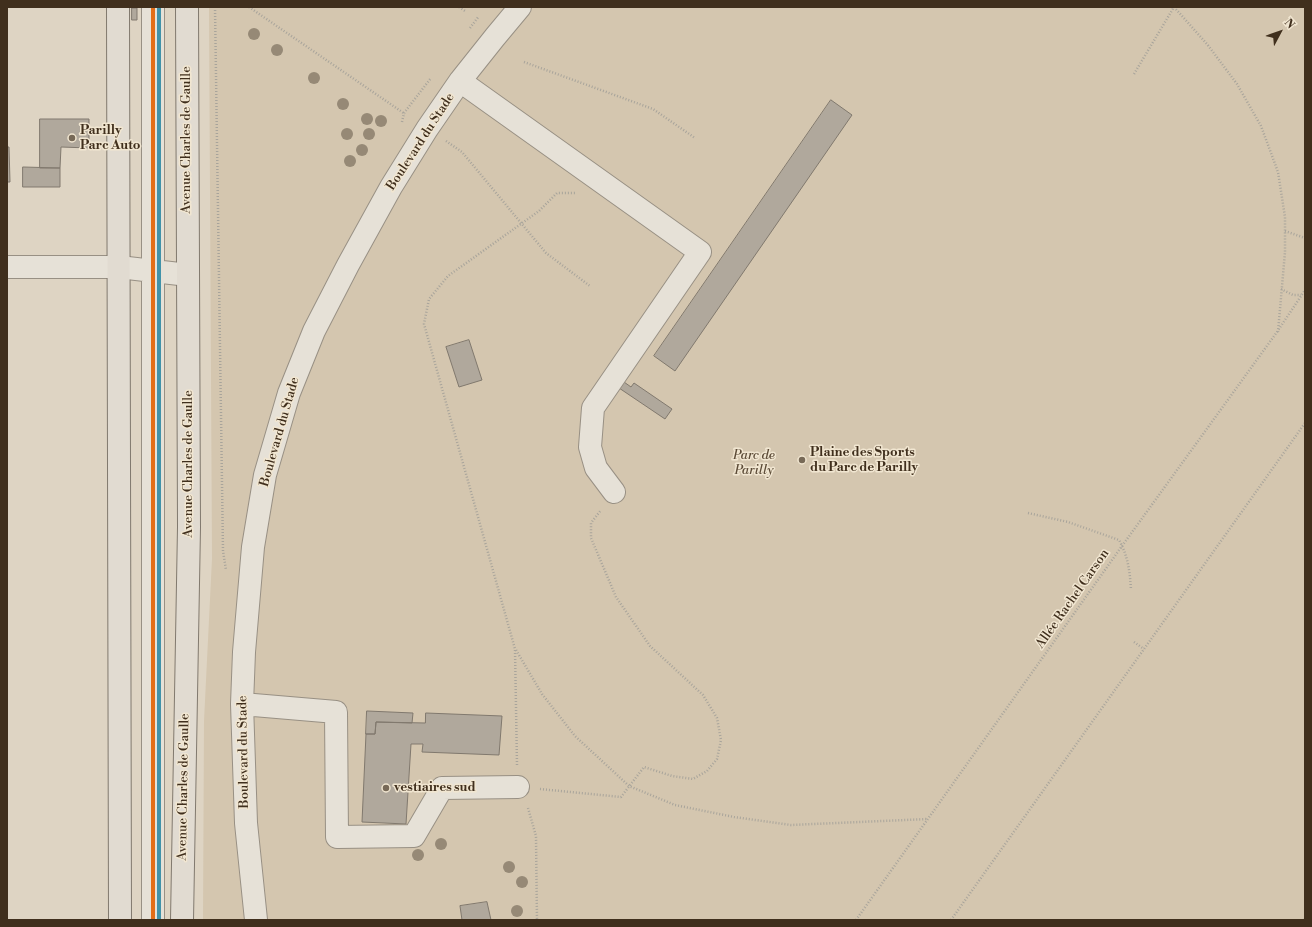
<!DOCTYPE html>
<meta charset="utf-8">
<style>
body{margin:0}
#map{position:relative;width:1312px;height:927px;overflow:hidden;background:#ded4c3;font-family:"Libre Bodoni",serif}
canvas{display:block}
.frame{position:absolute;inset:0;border:8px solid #402f1d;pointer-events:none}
.north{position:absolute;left:1260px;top:12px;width:40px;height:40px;-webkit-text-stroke:3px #f1e6d1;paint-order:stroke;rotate:49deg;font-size:11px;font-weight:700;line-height:16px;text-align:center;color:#402f1d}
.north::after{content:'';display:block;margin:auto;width:14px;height:18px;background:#402f1d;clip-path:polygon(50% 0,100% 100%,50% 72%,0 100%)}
</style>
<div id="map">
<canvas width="1312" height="927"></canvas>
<div class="frame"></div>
<div class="north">N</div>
</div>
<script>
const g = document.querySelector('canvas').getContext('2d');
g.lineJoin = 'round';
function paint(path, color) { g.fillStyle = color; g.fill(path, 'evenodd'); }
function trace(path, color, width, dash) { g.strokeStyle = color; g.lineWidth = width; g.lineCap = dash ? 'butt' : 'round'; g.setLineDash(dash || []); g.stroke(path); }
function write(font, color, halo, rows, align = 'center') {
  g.font = font + ' "Libre Bodoni",serif'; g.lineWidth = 3; g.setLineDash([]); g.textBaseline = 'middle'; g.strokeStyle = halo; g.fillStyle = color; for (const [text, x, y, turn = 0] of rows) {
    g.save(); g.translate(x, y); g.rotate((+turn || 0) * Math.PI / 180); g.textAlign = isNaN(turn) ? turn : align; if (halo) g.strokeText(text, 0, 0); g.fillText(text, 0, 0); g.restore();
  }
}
const green = new Path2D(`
 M209,7H1305V920H203L204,721L212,559Z`);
const building = new Path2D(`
 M132,8H137V20H132Z
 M831,100L852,115L675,371L654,356Z
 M40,119H89V148L61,147L60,168H40Z
 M7,147H9L10,182H7Z
 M23,167L60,168V187H23Z
 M469,340L482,380L459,387L446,347Z
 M624,382L631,387L634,383L672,409L665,419L619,388Z
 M367,711L413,713L412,723L376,722L375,734H366Z
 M426,713L502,716L499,755L422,752L423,744H411L406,824L362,822L366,734H375L376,722L425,723Z
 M487,902L491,920H462L460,906Z`);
const path = new Path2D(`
 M215,7L223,551L226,570
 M249,7L405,114
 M459,7L465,11
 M470,28L479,16
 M524,62L653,109L695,138
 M1134,74L1174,7L1207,44L1237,84L1261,126L1278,172L1285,217V252L1278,332
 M402,122L404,113L431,78
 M446,141L462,152L546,253L590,286
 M1285,231L1305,238
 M1281,289L1293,295H1301
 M1028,513L1068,522L1119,540C1128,556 1130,572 1131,590
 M1134,642L1144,649
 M516,650L542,694L575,736L629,786L675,805L734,817L791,825L928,819
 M517,765L515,649L424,324L429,299L448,276L539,211L557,193H576
 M540,789L621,797L644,767L672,776L693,779L707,771L717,759L721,740L717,718L703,695L650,646L616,597L591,538V523L601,510
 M528,808L536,836L537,920
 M856,920L1122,546L1277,332L1305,290
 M951,920L1305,423
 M1304,920L1305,918`);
const minor = new Path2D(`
 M460,81L700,252L593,408L590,447L596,468L614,492
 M7,267H119L188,275
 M242,704L336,712L337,837L414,836L442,788L518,787
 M153,920V7
 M256,920L246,823L242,704L244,652L253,547L265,475L289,393L314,331L348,265L391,187L427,129L460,81L495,37L520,7`);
const major = new Path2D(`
 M118,7L120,920
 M182,920L189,527L187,7`);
const bus1 = new Path2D(`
 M153,7V920`);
const bus2 = new Path2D(`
 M159,7V920`);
const trees = [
 [254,34],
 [277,50],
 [314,78],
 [343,104],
 [367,119],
 [381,121],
 [347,134],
 [369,134],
 [362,150],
 [350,161],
 [441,844],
 [418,855],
 [509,867],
 [522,882],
 [517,911]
];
const markers = [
 [72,138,4,"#776957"],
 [802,460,4,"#776957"],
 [386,788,4,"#776957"]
];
const poiNames = [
 ["Parilly",80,131],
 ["Parc Auto",80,146],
 ["Plaine des Sports",810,453],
 ["du Parc de Parilly",810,468],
 ["vestiaires sud",394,788]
];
const streetNames = [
 ["Avenue Charles de Gaulle",187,140,-90],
 ["Boulevard du Stade",421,142,-57],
 ["Boulevard du Stade",280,432,-74],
 ["Avenue Charles de Gaulle",189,464,-90],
 ["Allée Rachel Carson",1073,599,-55],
 ["Boulevard du Stade",244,752,-91],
 ["Avenue Charles de Gaulle",184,787,-89]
];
const parkNames = [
 ["Parc de",754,456],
 ["Parilly",754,471]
];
paint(green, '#d4c6af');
paint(building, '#b0a89c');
trace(building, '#81796e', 1);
trace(minor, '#989084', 24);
trace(major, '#81796e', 24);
trace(path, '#a8a49b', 2.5, [1, 2]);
trace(minor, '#e6e1d7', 22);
trace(major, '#e1dbd1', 22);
trace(bus1, '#e26e18', 4);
trace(bus2, '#4192a9', 4);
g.fillStyle = '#968976';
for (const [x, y] of trees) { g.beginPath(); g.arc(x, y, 6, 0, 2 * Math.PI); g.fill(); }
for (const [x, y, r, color] of markers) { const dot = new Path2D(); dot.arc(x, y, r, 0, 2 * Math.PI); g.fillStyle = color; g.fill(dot); trace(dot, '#f1e6d1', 1.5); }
write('bold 13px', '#402f1d', '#f1e6d1', poiNames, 'left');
write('13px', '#402f1d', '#f1e6d1', streetNames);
write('italic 13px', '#5c4b37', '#f1e6d1', parkNames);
</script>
